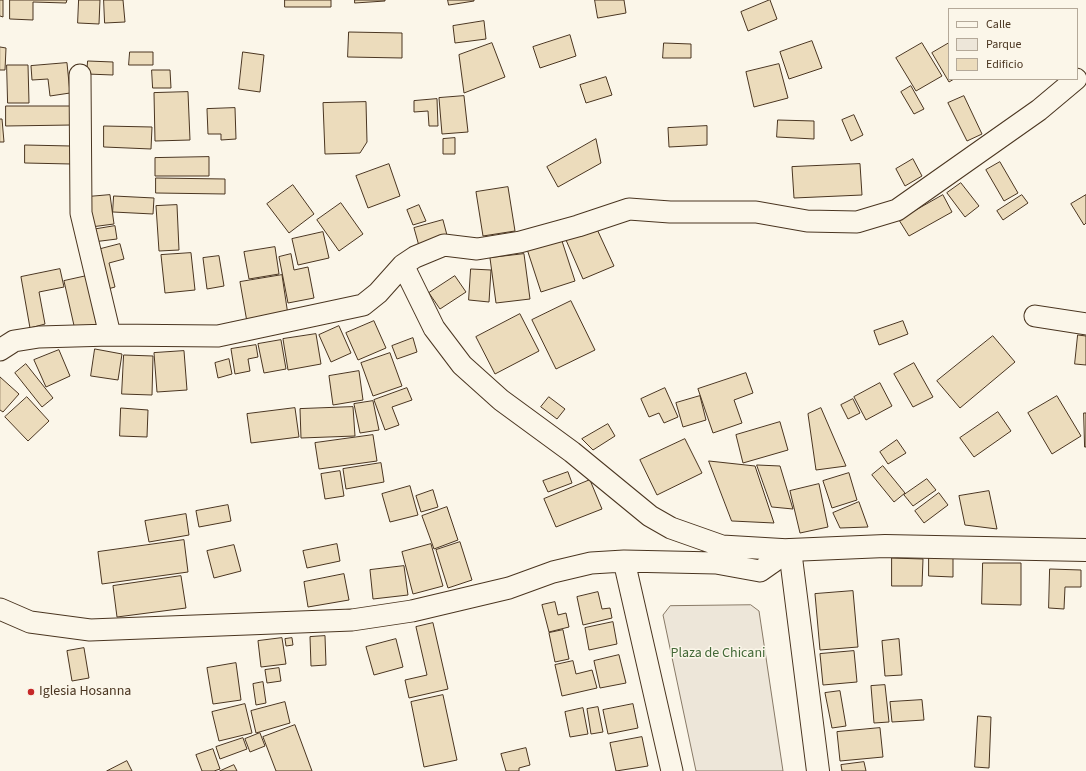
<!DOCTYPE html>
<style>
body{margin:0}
#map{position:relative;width:1086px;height:771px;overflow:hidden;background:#fbf6e9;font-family:"Source Sans 3",sans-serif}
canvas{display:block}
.legend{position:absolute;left:948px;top:8px;width:130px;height:72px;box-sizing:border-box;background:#fbf6e9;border:1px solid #b4a999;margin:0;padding:5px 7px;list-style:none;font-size:12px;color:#4a3520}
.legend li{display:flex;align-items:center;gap:8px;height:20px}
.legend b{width:20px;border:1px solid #b4a999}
</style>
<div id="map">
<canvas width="1086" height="771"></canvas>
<ul class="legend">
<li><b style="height:5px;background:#fbf6e9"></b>Calle</li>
<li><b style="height:11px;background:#ede6d9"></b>Parque</li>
<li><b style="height:11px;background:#ecdcbc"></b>Edificio</li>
</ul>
</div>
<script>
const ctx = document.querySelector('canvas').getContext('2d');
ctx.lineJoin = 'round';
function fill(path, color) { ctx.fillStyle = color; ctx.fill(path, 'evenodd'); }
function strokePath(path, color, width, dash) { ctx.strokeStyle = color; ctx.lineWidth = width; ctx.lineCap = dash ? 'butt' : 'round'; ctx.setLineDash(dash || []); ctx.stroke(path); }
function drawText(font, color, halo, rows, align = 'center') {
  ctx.font = font + ' "Source Sans 3",sans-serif'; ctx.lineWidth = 3; ctx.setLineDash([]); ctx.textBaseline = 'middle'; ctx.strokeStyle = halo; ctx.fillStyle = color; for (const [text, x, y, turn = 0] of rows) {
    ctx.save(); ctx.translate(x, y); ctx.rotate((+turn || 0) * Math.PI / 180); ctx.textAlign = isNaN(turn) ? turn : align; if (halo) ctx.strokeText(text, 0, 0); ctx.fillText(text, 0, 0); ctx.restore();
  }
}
const green = new Path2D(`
 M751,605L759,611L783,771H696L663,615L670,606Z`);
fill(green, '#ede6d9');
strokePath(green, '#887966', 1);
const building = new Path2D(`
 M0,0H3V17L0,16Z
 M10,0H67L66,3L33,2V20L10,19Z
 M79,0H100L99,24L78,23Z
 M104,0H123L125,22L105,23Z
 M285,0H331V7H285Z
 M355,0H385V1L355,3Z
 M448,0H474V1L449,5Z
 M595,0H624L626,13L598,18Z
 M770,0L777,19L748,31L741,12Z
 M484,21L486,39L455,43L453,26Z
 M349,32L402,33V58L348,57Z
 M570,35L576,56L540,68L533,47Z
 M812,41L822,68L789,79L780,52Z
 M492,43L505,77L464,93L459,55Z
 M664,43L691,44V58H663Z
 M922,43L942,76L916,91L896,58Z
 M949,43V79H954L949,82L932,53Z
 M0,47L6,48L5,70H0Z
 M130,52H153V65H129Z
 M243,52L264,55L260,92L239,89Z
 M88,61L113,62V75L87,74Z
 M67,63L70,93L50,96L48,79L32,80L31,66Z
 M779,64L788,98L754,107L746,72Z
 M7,65H28L29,103H8Z
 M152,70H170L171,88H153Z
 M606,77L612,95L586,103L580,85Z
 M911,86L924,109L914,114L901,92Z
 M188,92L190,140L155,141L154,93Z
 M464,96L468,132L442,134L439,98Z
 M964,96L982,134L967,141L948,103Z
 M437,99L438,126H429L428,111L414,112V101Z
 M366,102L367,142L360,153L325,154L323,103Z
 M6,106H72V125L6,126Z
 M235,108L236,139L221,140V134H208L207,109Z
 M854,115L863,135L851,141L842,120Z
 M0,119H2L4,142H0Z
 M778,120L814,121V139L777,137Z
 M104,126L152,127L151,149L104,147Z
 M707,126V145L669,147L668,128Z
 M455,138V154H443V139Z
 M596,139L601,163L558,187L547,167Z
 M25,145L71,146V164L25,163Z
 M209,157V176H155V158Z
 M913,159L922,176L905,186L896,169Z
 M1000,162L1018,193L1004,201L986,170Z
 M389,164L400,196L368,208L356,176Z
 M860,164L862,195L794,198L792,167Z
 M156,178L225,179V194L156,193Z
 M961,183L979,206L965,217L947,193Z
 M293,185L314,214L289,233L267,204Z
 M508,187L515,231L483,236L476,192Z
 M110,195L114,224L91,227L87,197Z
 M943,195L952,212L909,236L899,220Z
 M1022,195L1028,203L1003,220L997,211Z
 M1086,195V223L1084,225L1071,204Z
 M114,196L154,198L153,214L113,212Z
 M341,203L363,234L339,251L317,220Z
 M177,205L179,250L159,251L156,206Z
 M419,205L426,221L413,225L407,210Z
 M443,220L448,239L419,246L414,228Z
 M115,226L117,239L93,242L91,230Z
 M596,227L614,266L583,279L566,240Z
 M323,232L329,258L298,265L292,239Z
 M561,238L575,281L541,292L527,249Z
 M120,244L124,259L109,263L115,287L104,290L93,251Z
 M275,247L279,274L249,279L244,252Z
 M191,253L195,290L165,293L161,255Z
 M291,254L294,270L308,267L314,298L288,303L279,257Z
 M524,254L530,299L496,303L490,258Z
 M219,256L224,286L207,289L203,258Z
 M60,269L64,287L39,292L45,324L30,328L21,277Z
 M471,269L491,270L489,302L469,300Z
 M91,275L104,332L75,330L64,281Z
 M282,275L288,315L247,322L240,282Z
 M455,276L466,292L440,309L429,293Z
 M571,301L595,350L556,369L532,320Z
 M520,314L539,351L495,374L476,337Z
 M374,321L386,348L358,360L346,333Z
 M903,321L908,334L879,345L874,331Z
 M339,326L351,353L331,362L319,335Z
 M316,334L321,364L288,370L283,339Z
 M1078,335L1086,336V365L1075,364Z
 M993,336L1015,362L960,408L937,381Z
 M413,338L417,352L397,359L392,346Z
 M281,340L286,369L264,373L258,344Z
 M256,345L258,357L248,359L250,371L235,374L231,349Z
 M95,349L122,354L118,380L91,376Z
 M59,350L70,376L46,387L34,360Z
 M184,351L187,390L157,392L154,353Z
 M390,353L402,386L373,396L361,363Z
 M124,355L153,356L152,395L122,394Z
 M229,359L232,374L218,378L215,363Z
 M914,363L933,397L913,407L894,374Z
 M26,364L53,398L42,407L15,373Z
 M359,371L363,400L333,405L329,376Z
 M746,373L753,393L734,400L742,423L713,433L698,389Z
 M0,377L19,394L3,412L0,410Z
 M880,383L892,406L866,420L854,397Z
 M407,388L412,400L392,407L399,425L385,430L374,400Z
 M665,388L678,417L664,423L659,413L649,417L641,399Z
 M700,396L706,420L683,427L676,403Z
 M1057,396L1081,436L1052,454L1028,413Z
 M27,397L49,421L28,441L5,417Z
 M549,397L565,409L557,419L541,407Z
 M853,399L860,413L848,419L841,405Z
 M373,401L379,430L360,433L354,404Z
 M353,407L355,436L301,438L300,409Z
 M121,408L148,410L147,437L120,436Z
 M295,408L299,437L251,443L247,414Z
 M821,408L846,466L816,470L808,414Z
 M998,412L1011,431L974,457L960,438Z
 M1084,413H1086V447H1085Z
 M780,422L788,450L743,463L736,435Z
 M608,424L615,436L593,450L582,439Z
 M373,435L377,461L319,469L315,443Z
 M685,439L702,473L657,495L640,460Z
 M897,440L906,453L888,464L880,452Z
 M709,461L755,466L774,523L732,521Z
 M381,463L384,482L346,489L343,469Z
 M757,465L780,466L793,509L772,507Z
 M883,466L905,493L894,502L872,475Z
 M340,471L344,496L325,499L321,474Z
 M568,472L572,483L548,492L543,481Z
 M849,473L857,500L832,508L823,481Z
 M927,479L936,490L913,506L904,495Z
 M590,480L602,509L556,527L544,499Z
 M819,484L828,527L800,533L790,491Z
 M410,486L418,515L390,522L382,494Z
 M433,490L438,507L421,512L416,496Z
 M989,491L997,529L965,525L959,496Z
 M939,493L948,505L924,523L915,511Z
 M859,502L868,527L840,528L833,513Z
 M228,505L231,521L199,527L196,511Z
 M447,507L458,540L434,549L422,516Z
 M186,514L189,535L149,542L145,521Z
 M184,540L188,572L102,584L98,552Z
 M460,542L472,580L448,588L436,550Z
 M337,544L340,561L307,568L303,551Z
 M431,544L443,586L413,594L402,552Z
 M234,545L241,571L214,578L207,551Z
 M929,557L953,558V577L929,576Z
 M892,558L923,559L922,586H892Z
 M983,563H1021V605L982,604Z
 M404,566L408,595L373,599L370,570Z
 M1050,569L1081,570V587H1065L1064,609L1049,608Z
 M344,574L349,600L308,607L304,582Z
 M181,576L186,608L117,617L113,586Z
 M853,591L858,647L820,650L815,594Z
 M598,592L602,609L610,608L612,618L583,625L577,597Z
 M555,602L558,615L566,613L569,627L549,632L542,605Z
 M613,622L617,644L589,650L585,628Z
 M433,623L448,689L409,698L405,680L427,675L416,627Z
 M563,630L569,659L555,662L549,633Z
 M325,636L326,665L311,666L310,637Z
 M282,638L286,664L261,667L258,641Z
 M292,638L293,645L286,646L285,639Z
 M396,639L403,667L374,675L366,647Z
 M899,639L902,675L885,676L882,641Z
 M84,648L89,678L72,681L67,651Z
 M854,651L857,682L823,685L820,654Z
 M619,655L626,683L600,688L594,661Z
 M573,661L576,674L592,670L597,688L562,696L555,665Z
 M236,663L241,700L213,704L207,668Z
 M279,668L281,681L267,683L265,670Z
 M263,682L266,703L256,705L253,684Z
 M885,685L889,722L874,723L871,686Z
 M840,691L846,726L832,728L825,693Z
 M443,695L457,760L424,767L411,702Z
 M922,700L924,720L892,722L890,702Z
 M285,702L290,723L256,733L251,711Z
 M245,704L252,733L219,741L212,712Z
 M633,704L638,728L608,734L603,710Z
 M598,707L603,732L591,734L587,709Z
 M583,708L588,734L570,737L565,712Z
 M978,716L991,717L989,768L975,767Z
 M295,725L312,771H276L263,737Z
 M880,728L883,757L840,761L837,732Z
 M260,733L265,746L250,752L245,739Z
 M642,737L648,766L616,771L610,743Z
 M243,738L247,749L220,759L216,747Z
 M526,748L530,765L519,768V771H506L501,754Z
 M213,749L220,769L214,771H202L196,755Z
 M127,761L132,771H107Z
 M864,762L866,771H842L841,765Z
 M234,765L237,771H220Z`);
fill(building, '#ecdcbc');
strokePath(building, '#4a3520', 1);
const street = new Path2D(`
 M80,75L81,213L110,335
 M403,265L434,328L462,365L501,400L572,452L650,516L671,528L722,546L790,550
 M1035,316L1086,324
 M0,350L14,341L39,337L110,335L218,336L363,305L378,293L403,265L415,257L444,245L477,249L520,242L578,226L629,209L670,212H756L807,221L857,222L897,210L1039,110L1076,79
 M624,561L672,771
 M0,609L30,622L90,630L352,620L412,611L509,588L553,572L591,563L624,561L716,563L760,571L790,550`);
const secondary = new Path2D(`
 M818,771L790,550L885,546L1086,550`);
strokePath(street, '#4a3520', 23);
strokePath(secondary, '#4a3520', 24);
strokePath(street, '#fbf6e9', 21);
strokePath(secondary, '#fbf6e9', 22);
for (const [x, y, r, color] of [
 [31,692,4,"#c62828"]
]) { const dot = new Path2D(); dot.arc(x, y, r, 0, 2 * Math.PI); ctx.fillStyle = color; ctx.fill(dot); strokePath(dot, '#fbf6e9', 1.5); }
drawText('14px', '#436837', '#fbf6e9', [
 ["Plaza de Chicani",718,654]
]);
drawText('14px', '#4a3520', '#fbf6e9', [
 ["Iglesia Hosanna",39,692]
], 'left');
</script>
